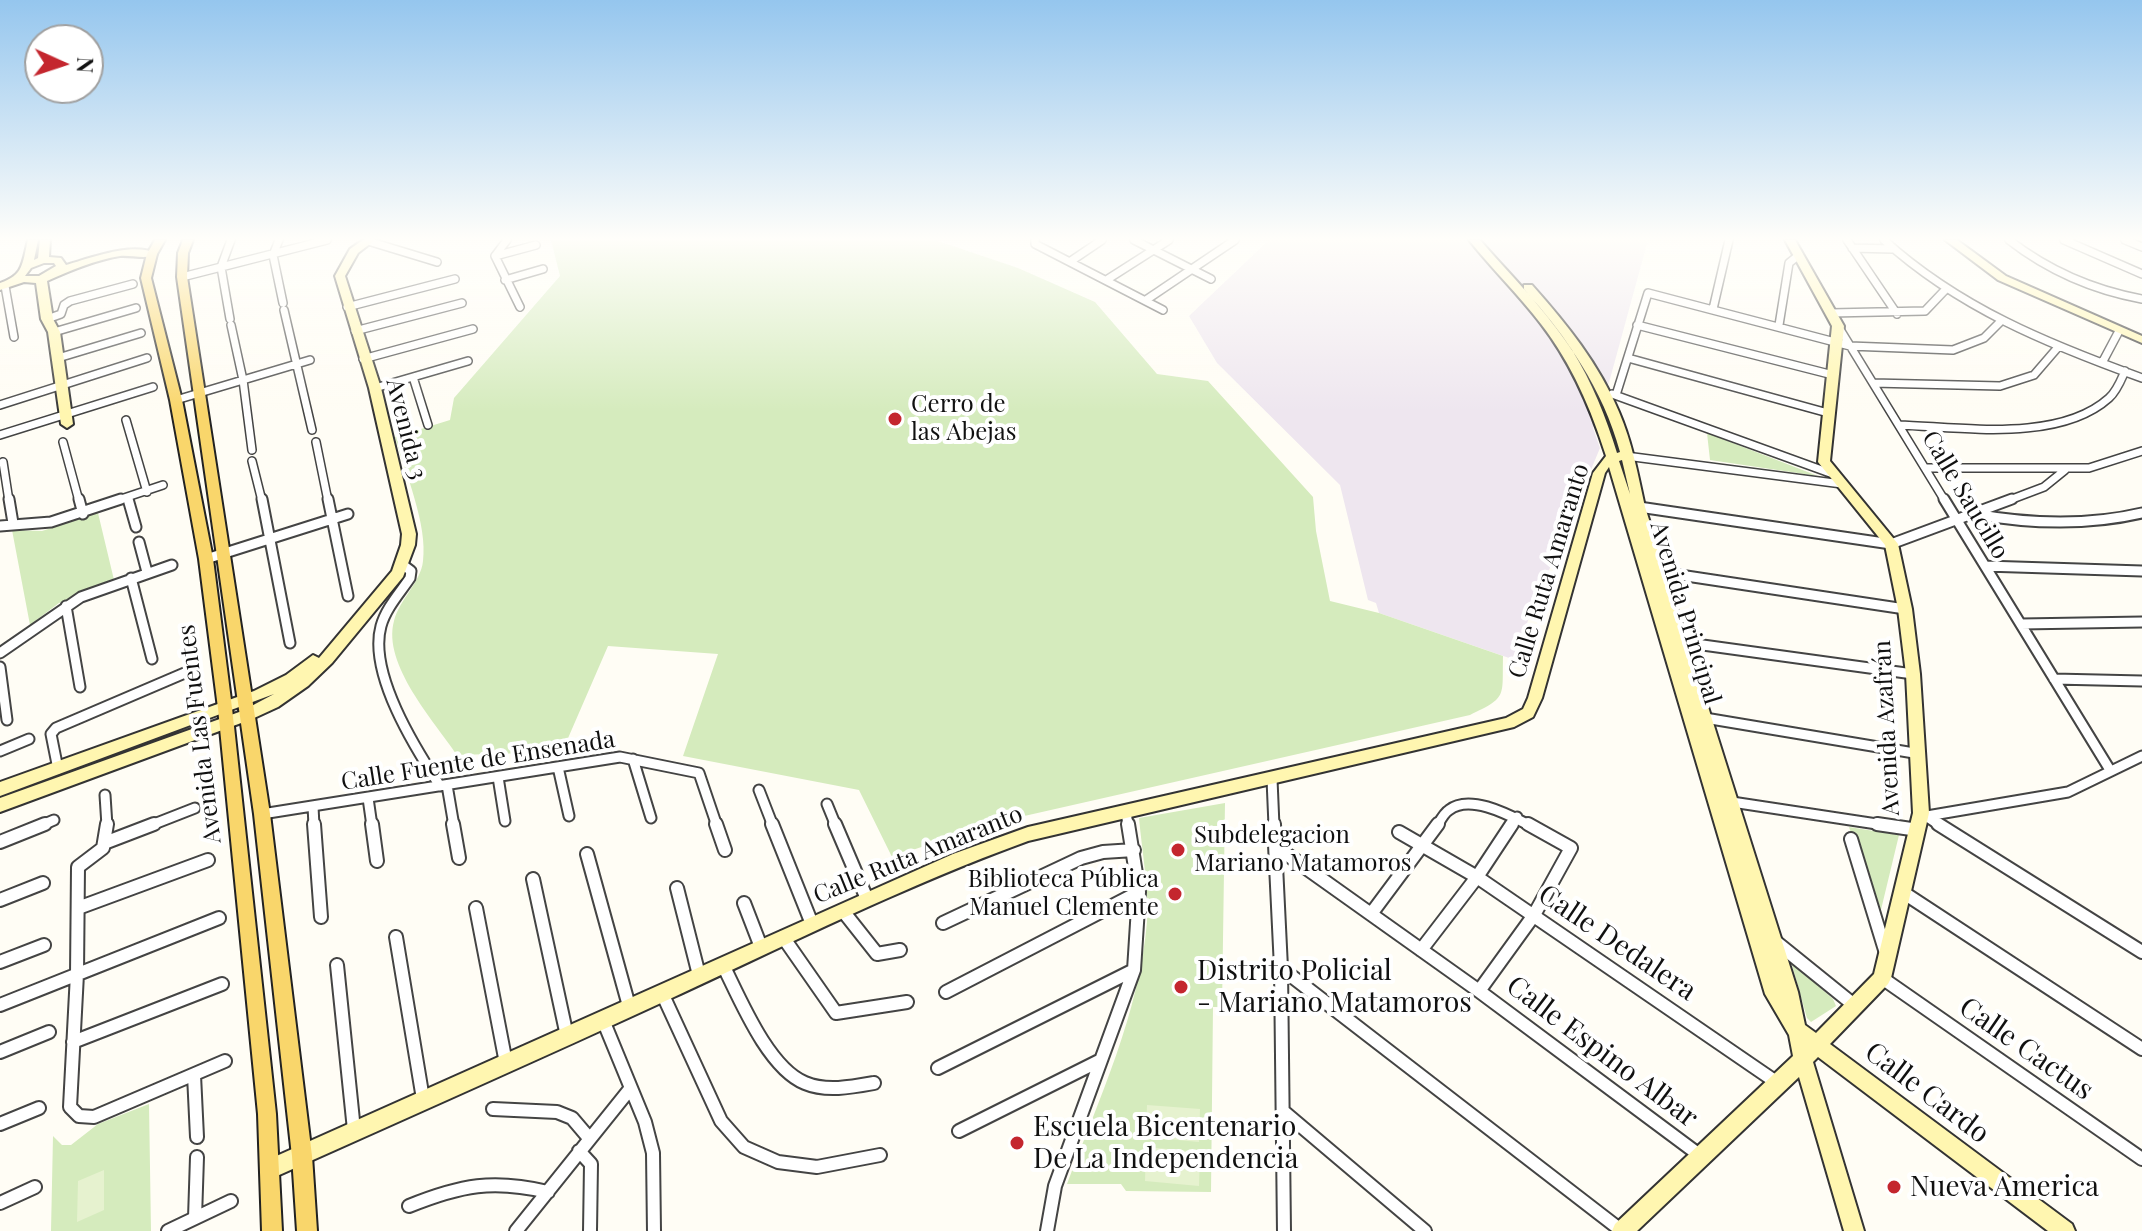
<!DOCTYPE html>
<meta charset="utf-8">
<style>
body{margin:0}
#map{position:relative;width:2142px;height:1231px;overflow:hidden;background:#fffdf5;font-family:"Playfair Display",serif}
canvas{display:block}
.north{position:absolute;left:24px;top:24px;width:80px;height:80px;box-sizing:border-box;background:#fff;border:2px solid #a0a0a0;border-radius:50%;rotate:93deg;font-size:22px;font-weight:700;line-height:32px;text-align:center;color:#111}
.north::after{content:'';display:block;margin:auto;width:28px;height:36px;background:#c4262e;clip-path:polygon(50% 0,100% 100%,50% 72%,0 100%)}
</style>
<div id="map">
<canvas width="2142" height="1231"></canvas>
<div class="north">N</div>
</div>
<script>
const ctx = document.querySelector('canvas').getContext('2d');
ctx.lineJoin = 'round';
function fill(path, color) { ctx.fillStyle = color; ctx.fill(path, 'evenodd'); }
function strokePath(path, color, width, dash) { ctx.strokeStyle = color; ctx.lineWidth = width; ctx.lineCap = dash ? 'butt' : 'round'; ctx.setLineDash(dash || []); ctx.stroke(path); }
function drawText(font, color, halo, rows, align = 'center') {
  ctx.font = font + ' "Playfair Display",serif'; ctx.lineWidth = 8; ctx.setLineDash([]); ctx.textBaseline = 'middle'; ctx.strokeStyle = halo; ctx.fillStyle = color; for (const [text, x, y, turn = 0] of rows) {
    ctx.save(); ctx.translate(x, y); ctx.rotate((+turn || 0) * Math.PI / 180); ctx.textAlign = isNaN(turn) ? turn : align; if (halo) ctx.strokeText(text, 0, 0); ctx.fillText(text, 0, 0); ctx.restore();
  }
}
fill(new Path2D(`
 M1269,240H1648L1610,379L1593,428L1600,448L1512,659L1379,613L1376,603L1368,600L1340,485L1217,363L1189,316Z`), '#eee6ef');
fill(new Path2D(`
 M551,240H935L1018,268L1095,302L1157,374L1208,381L1313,497L1316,531L1330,601L1379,613L1503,656C1502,697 1508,697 1470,715L989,824L892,857L859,790L683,756L718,654L608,646L562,752L457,755C434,721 382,664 394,621C399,600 421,582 423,561C428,525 405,472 395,437L450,420L454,398L560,276Z
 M1707,433L1818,476L1710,460Z
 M98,513L114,580L59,603L30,625L12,530L42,531Z
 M1225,803L1222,1007H1213L1211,1192L1126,1191L1121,1184H1067C1099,1099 1139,1014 1147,922C1149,888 1142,852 1139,818Z
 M1849,827L1899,835L1879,918Z
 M1791,962L1833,999L1836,1006L1811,1022L1807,1018Z
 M149,1104L151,1231H51L53,1136L62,1145H71L98,1124Z`), '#d5ebbd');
fill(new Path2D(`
 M1147,1105L1200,1109L1199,1142L1146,1137Z
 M1146,1147L1200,1152L1199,1186L1145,1181Z
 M104,1170V1210L77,1222L78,1181Z`), '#e6f2cf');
const streetFar2 = new Path2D(`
 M279,240L273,255L283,303
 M507,240L495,256L520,307
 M1035,240V244L1163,310
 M1134,240L1211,279
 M1847,240L1897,314
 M1884,240C1959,308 2048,344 2142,378
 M2009,240C2049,271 2093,290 2142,299
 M2064,240L2142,274
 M2125,240L2142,247
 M368,241L437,262
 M1852,248L1893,249
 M495,256L536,245
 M1071,261L1102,240
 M182,277L327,240
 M1108,279L1169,240
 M505,280L543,269
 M5,286L14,337
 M1146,300L1235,240
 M347,307L455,279
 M1713,309L1729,240
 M284,310L312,430
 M1831,313L1925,311L1945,290
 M47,319L61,314L64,305L70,301L133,284
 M230,319L221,267L231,240
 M231,325L243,380L252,450
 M1637,325L1833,375
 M1779,325L1789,263L1799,255
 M1838,326L1945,501
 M355,331L462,303
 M54,332L136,308
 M58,358L141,333
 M1628,358L1828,413
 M363,359L473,329
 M2102,363L2119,331
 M413,377L428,425
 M1873,383L2000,386L2034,375L2059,346
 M375,388L468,361
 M1612,394L1830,473
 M1616,395L1648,293L1850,346L1953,350L1984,338L2001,321
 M176,400L310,360
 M0,405L147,358
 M126,420L147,492
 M1899,425C1961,427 2059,443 2109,398C2117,391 2121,380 2125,371
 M0,435L153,387
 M63,442L79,501
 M316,442L328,501
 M1626,456L1842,484
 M252,461L262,501
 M3,462L9,501
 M1925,468H2089L2142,451
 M115,501L163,485
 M2007,501L2044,487L2065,470`);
const streetFar1 = new Path2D(`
 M9,499L13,523
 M79,499L83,514
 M128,499L136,527
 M262,499L290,643
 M328,499L348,596
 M1944,499L2110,770
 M1639,507L1891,544L2012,499
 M1974,514C2030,524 2087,526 2142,513
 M0,526L51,522L121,499
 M139,542L147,572
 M206,559L348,514
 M403,565L411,571L410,578C400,593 386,608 381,626C368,673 415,748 440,786
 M1985,566L2142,571
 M1660,572L1905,609
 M131,578L152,659
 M66,606L80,687
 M2021,624L2142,622
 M1681,642L1913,674
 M0,653L81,597L172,565
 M0,667L7,720
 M2054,679L2142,681
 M1705,718L1920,754
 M0,751L29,739
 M633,759L651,818
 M558,767L569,816
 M58,769L51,734L56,728L187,672
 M498,777L505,821
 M1272,779L1274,826
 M447,785L454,826
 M759,790L773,826
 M105,795L107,826
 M368,798L372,826
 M1732,802L1890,826
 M827,804L836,826
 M313,806L314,826
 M1126,811L1128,826
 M1921,813L1941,826
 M262,814L620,757L699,773L717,826
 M1927,816L2068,792L2142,756
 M40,826L54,820
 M149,826L195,808
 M1437,826C1440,821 1444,813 1449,810C1470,793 1511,816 1531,826
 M1511,826L1517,817`);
const street = new Path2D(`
 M107,824L103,848L78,867L77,974L70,1107L79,1116L94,1117L225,1061
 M314,824L321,917
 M372,824L377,861
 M453,824L459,858
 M716,824L725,850
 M772,824L812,924
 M835,824L867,899
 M1274,824L1281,968L1284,1231
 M1877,824L1918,830
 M1938,824L2142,952
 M1399,832L1477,877L1779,1084
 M1851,839L1885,950
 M0,842L45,824
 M107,842L154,824
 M1278,848L1479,991L1702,1157
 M587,854L629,1006
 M533,879L567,1036
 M677,888L699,975
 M1904,893L2142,1049
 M0,900L43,883
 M744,903L761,947
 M78,908L208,860
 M476,908L506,1063
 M843,911L877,954L900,950
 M1371,914L1438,824
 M943,923L1081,858L1103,852L1134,850
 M396,937L423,1099
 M783,937L836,1013L907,1002
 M1776,942L1854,1005
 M1421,950L1477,877L1512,824
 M0,962L44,945
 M337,965L354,1130
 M723,965C740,999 768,1068 805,1083C826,1092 852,1087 874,1083
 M1281,968L1622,1231
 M1882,978L2142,1159
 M1479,991L1534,915L1571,848L1528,824
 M946,992L1139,892
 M662,993L721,1121L744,1147L778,1162L817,1167L880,1155
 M0,1005L219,918
 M603,1020L645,1122L653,1153L654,1231
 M73,1042L222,984
 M0,1052L49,1032
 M938,1068L1134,970
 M194,1075L197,1137
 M493,1109L557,1112L572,1118L589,1138
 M1283,1111L1425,1231
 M0,1124L39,1108
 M959,1131L1101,1060
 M579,1151L591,1164L590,1231
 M0,1203L35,1187
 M409,1206C461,1185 493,1179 548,1192
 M195,1218L197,1157
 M168,1231L231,1201
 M516,1231L630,1089
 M1047,1231L1055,1186L1134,970L1139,892L1128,824`);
const secondary = new Path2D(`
 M28,240H38L34,260L38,258L40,240H50L49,257L61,258L66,265C91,258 134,241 157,254C147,260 132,255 120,256C95,260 69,271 47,281L53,319L60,332L73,424L67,428L61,424L48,332L41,319L36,283L24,282L0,290V283C24,275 22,264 28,240ZM44,263H54L56,266L39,276H25L31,268Z
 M363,240H375L358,253L345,276L381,388L416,534L415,545L403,577L332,663L308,686L278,707L252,719L0,812V798L242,711L274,694L0,796V782L254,691L286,675L313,655L319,658L392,571L401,545L402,534L369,388L335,276L350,249Z
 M1469,240H1480C1511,276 1546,310 1572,350C1592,382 1606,417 1617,453L1620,452C1603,389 1567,338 1524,289V285H1532C1566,323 1599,364 1619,412C1632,442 1638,475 1645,507L1798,992L1805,1025L1816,1033L1874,974L1913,813L1906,674L1898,609L1885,545L1818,462L1832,326L1785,240H1795L1844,326L1830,461L1898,544L1912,609L1920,674L1929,813L1891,978L1888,984L1830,1044L2072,1224L2075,1231H2048L1818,1057L1813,1062L1864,1231H1844L1799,1077L1637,1231H1612L1615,1224L1793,1056L1789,1035L1765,994L1609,467L1605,473L1542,698L1533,717L1514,727L1028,841C907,885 791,943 674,997C542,1058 409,1117 277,1176L270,1179L263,1176L260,1169L263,1162L953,854L1028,827L1506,718L1523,709L1528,698L1593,473L1606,456C1591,409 1572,364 1541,324C1519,295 1492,269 1469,240ZM1622,460L1630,494L1619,461Z
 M1945,240H1957L2006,276L2142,336V343L1998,280Z`);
const primary = new Path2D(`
 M155,240H165L157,254L151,278L182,400L213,559L232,708L276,1114L282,1231H262L258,1114L218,708L199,559L170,400L141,278L147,254Z
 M183,240H193L188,253L187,277L270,814L312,1156L317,1231H297L292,1156L254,814L177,277L178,253Z`);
strokePath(streetFar2, '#444', 10);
strokePath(streetFar1, '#444', 13);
strokePath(street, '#444', 16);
strokePath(secondary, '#333', 4);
strokePath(primary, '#222', 4);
strokePath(streetFar2, '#fff', 7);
strokePath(streetFar1, '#fff', 9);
strokePath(street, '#fff', 12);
fill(secondary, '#fff6b0');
fill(primary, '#f9d66b');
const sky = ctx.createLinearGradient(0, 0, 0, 412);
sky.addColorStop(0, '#95c6ee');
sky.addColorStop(0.58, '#fffefa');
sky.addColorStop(1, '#fffefa00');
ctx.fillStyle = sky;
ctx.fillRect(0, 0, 2142, 412);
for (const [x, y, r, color] of [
 [895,419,8,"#c4262e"],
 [1178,850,8,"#c4262e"],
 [1175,894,8,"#c4262e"],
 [1181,987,8,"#c4262e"],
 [1017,1143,8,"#c4262e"],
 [1894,1187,8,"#c4262e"]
]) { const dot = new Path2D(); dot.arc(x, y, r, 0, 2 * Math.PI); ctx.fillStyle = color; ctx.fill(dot); strokePath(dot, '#fff', 3); }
drawText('24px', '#111', '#fff', [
 ["Cerro de",911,405],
 ["las Abejas",911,433],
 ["Subdelegacion",1194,836],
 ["Mariano Matamoros",1194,864],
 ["Biblioteca Pública",1159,880,"right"],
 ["Manuel Clemente",1159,908,"right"]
], 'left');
drawText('24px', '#111', '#fff', [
 ["Avenida 3",406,429,76],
 ["Calle Saucillo",1965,495,59],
 ["Calle Ruta Amaranto",1549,571,-73],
 ["Avenida Principal",1685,613,73],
 ["Avenida Azafrán",1887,728,-93],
 ["Avenida Las Fuentes",200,734,-97],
 ["Calle Fuente de Ensenada",478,761,-9],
 ["Calle Ruta Amaranto",918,855,-22]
]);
drawText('28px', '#111', '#fff', [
 ["Calle Dedalera",1617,943,34],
 ["Calle Cactus",2026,1049,35],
 ["Calle Espino Albar",1602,1052,37],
 ["Calle Cardo",1927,1093,37]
]);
drawText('28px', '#111', '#fff', [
 ["Distrito Policial",1197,971],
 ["- Mariano Matamoros",1197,1003],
 ["Escuela Bicentenario",1033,1127],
 ["De La Independencia",1033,1159],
 ["Nueva America",1910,1187]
], 'left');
</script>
